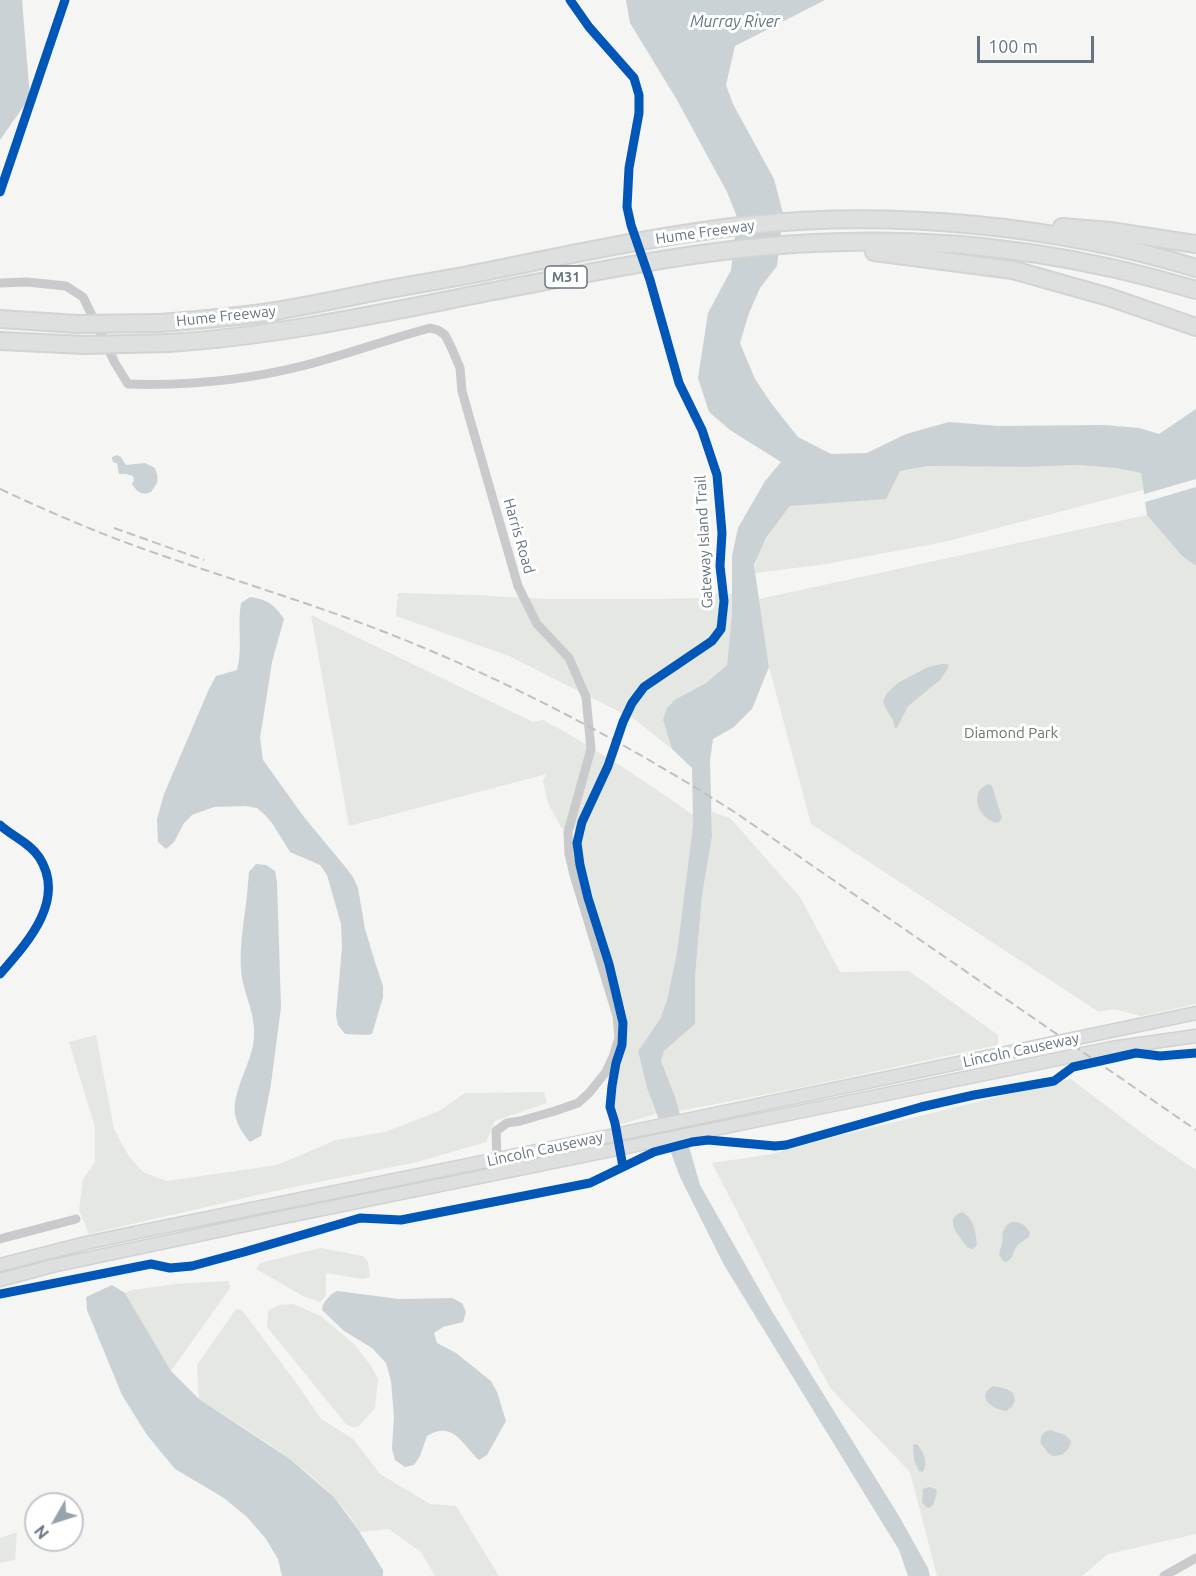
<!DOCTYPE html>
<style>
body{margin:0}
#map{position:relative;width:1196px;height:1576px;overflow:hidden;background:#f5f5f3;font-family:Ubuntu,sans-serif}
canvas{display:block}
.north{position:absolute;left:24px;top:1492px;width:60px;height:60px;box-sizing:border-box;background:#fff;border:2px solid #c2c8cd;border-radius:50%;rotate:231deg;font-size:16px;font-weight:700;line-height:24px;text-align:center;color:#667582}
.north::after{content:'';display:block;margin:auto;width:21px;height:27px;background:#98a2aa;clip-path:polygon(50% 0,100% 100%,50% 72%,0 100%)}
.scale{position:absolute;left:977px;top:36px;width:117px;height:27px;box-sizing:border-box;border:3px solid #667582;border-top:0;padding-left:8px;font-size:18px;line-height:21px;white-space:nowrap;color:#667582;-webkit-text-stroke:4px #fff;paint-order:stroke}
</style>
<div id="map">
<canvas width="1196" height="1576"></canvas>
<div class="north">N</div>
<div class="scale">100 m</div>
</div>
<script>
const ctx = document.querySelector('canvas').getContext('2d');
ctx.lineJoin = 'round';
function fill(path, color) { ctx.fillStyle = color; ctx.fill(path, 'evenodd'); }
function strokePath(path, color, width, dash) { ctx.strokeStyle = color; ctx.lineWidth = width; ctx.lineCap = dash ? 'butt' : 'round'; ctx.setLineDash(dash || []); ctx.stroke(path); }
function drawText(font, color, halo, rows, align = 'center') {
  ctx.font = font + ' Ubuntu,sans-serif'; ctx.lineWidth = 6; ctx.setLineDash([]); ctx.textBaseline = 'middle'; ctx.strokeStyle = halo; ctx.fillStyle = color; for (const [text, x, y, turn = 0] of rows) {
    ctx.save(); ctx.translate(x, y); ctx.rotate((+turn || 0) * Math.PI / 180); ctx.textAlign = isNaN(turn) ? turn : align; if (halo) ctx.strokeText(text, 0, 0); ctx.fillText(text, 0, 0); ctx.restore();
  }
}
fill(new Path2D(`
 M1078,465L1115,468L1141,473L1143,490L944,542L826,564L755,573C755,547 776,526 790,506L822,503L900,471L928,466L1028,467Z
 M1147,515L1182,556L1196,566V1004L1141,1016L1114,1009L1099,1012L811,824L769,667L759,599Z
 M398,593L474,595L546,599H657L702,598L714,594H732V613L727,665L706,683L676,699L663,721L672,749L634,719L509,656L396,616Z
 M311,615L533,722L543,720C596,748 645,781 693,815V825L677,952L667,1000L660,1019L638,1051L647,1088L656,1114L621,1124L612,1107L615,1082L623,1054L616,1000L575,857L576,830L562,829L548,803L543,781L547,774L349,826Z
 M712,812L730,818L800,897L840,972L909,971L998,1035V1045L794,1089L679,1111L661,1061L664,1051L695,1024V978L702,896L712,836Z
 M96,1035L114,1129L128,1155L143,1172L167,1181L277,1165L336,1140L385,1132L439,1111L465,1093L544,1092L547,1103L495,1121L486,1142L417,1162L275,1191L89,1234L79,1210L83,1179L95,1162V1127L69,1042Z
 M1071,1079L1150,1139L1196,1170V1534L1108,1554L1082,1576H937L910,1472L831,1389L791,1316L712,1163L772,1154L834,1137Z
 M320,1248L363,1256L368,1262L370,1277L363,1279L326,1273V1296L320,1302L303,1296L256,1269L260,1263Z
 M228,1281L230,1288L171,1371L125,1293L132,1290L176,1284Z
 M293,1304L321,1316L354,1344L371,1366L378,1379L375,1408L358,1427H351L346,1424L267,1327L268,1311L279,1305Z
 M236,1309L242,1310L297,1384L321,1419L353,1439L380,1474L430,1504L456,1506L499,1576H435L421,1552L389,1529L360,1532C328,1475 253,1434 199,1399L197,1365Z
 M17,1532L15,1560L0,1563V1538Z`), '#e4e7e2');
fill(new Path2D(`
 M0,0H22L30,97L0,140Z
 M626,0H825L735,46L726,85L733,104L774,179L783,213L777,266L760,288L749,313L740,343L755,379L771,403L798,437L831,454L867,453L906,434L949,422L998,426L1104,425L1139,428L1159,434L1196,409V566L1182,556L1147,515L1141,473L1115,468L1078,465L1028,467L928,466L900,471L886,499L790,506L766,538L754,565L769,667L752,709L734,727L713,739L710,760L712,836L702,896L695,978V1024L664,1051L661,1061L675,1097L700,1185L770,1308L899,1516L928,1568L930,1576H908L899,1550L724,1265L680,1177L647,1088L638,1051L660,1019L667,1000L677,952L693,825L692,768L672,749L663,720L667,708L676,699L706,683L727,665L732,613V556L738,528L765,481L781,462L730,430L709,412L698,378L708,313L731,270L737,217L727,192L677,100L630,23Z
 M117,455L121,457L126,465L145,463L155,468C159,479 159,482 151,492C142,496 137,492 132,484L134,480L133,476L126,474H119L117,463H114L112,460V457Z
 M250,597C267,599 275,605 284,619L272,662L262,726L260,737L263,760L304,817L347,869L353,877L358,888L365,929L375,962L383,986V997L372,1034L366,1035L345,1034L338,1025L336,1015L342,947L341,924L327,875L320,865L290,852L272,823L265,815L257,808L245,806L214,807L192,815L184,823L174,842L166,849L158,842L157,819L164,794L209,689L216,676L237,670C243,648 237,626 241,603Z
 M942,664H948V668L940,680L908,706L897,728H895L893,720L886,709L883,702L887,693L898,683L928,667Z
 M989,784L992,786L1002,818L998,823C979,821 967,791 989,784Z
 M256,864L266,865L275,871L277,882L281,1007L271,1084L261,1136L250,1142C243,1134 237,1125 235,1114C232,1091 252,1063 254,1038C256,1012 243,994 241,970C239,942 246,912 248,883L249,872Z
 M962,1212C974,1218 976,1233 977,1245L973,1249L968,1248C962,1239 941,1219 962,1212Z
 M1011,1222C1021,1222 1025,1224 1030,1233L1029,1237C1025,1240 1020,1242 1017,1246C1012,1253 1014,1258 1006,1262L1002,1260L999,1254L1003,1240L1002,1234L1006,1226Z
 M112,1285L125,1293L171,1371L199,1399L290,1459L334,1497L357,1528L383,1570V1576H282L278,1559L266,1539L247,1517L224,1498L175,1469L147,1435L122,1395L87,1310L86,1297Z
 M337,1291L399,1299L452,1298L462,1303L466,1312L463,1322L443,1327L434,1333L437,1343L456,1353L491,1381L497,1392L506,1421L487,1455L479,1460C462,1445 454,1420 427,1436L420,1456L414,1465L405,1467L395,1460L392,1449L394,1416L391,1381L386,1363L372,1348L344,1331L322,1310C322,1302 331,1294 337,1291Z
 M993,1386L1007,1389L1013,1393L1015,1401L1012,1407L1006,1411C992,1409 975,1397 993,1386Z
 M1050,1430L1065,1435L1071,1441C1070,1451 1058,1461 1048,1453C1046,1450 1044,1447 1041,1444C1040,1436 1042,1432 1050,1430Z
 M917,1444C924,1452 928,1463 923,1472L919,1471L914,1460L913,1445Z
 M929,1487L936,1489L937,1493L933,1505L929,1508L926,1507L922,1502L923,1489Z`), '#cbd2d5');
fill(new Path2D(`
 M1196,479V487L1142,503L1141,495Z`), '#f5f5f3');
const secondary = new Path2D(`
 M0,1265L86,1243L148,1230L605,1137L1196,1013
 M0,1280L52,1266L279,1218L1112,1048L1196,1036`);
const motorway = new Path2D(`
 M1062,227L1110,231L1196,244
 M874,252L1013,270L1109,297L1196,327
 M0,319L77,324
 M160,323C199,320 238,317 276,311C310,305 345,298 379,291C417,284 455,278 493,270C578,253 662,235 748,225C893,210 1056,225 1196,268
 M0,341L85,345
 M169,343C279,336 386,312 494,291C599,271 706,248 814,243C942,236 1073,253 1196,290`);
strokePath(secondary, '#d1d1d1', 15);
strokePath(motorway, '#d2d3d3', 20);
strokePath(new Path2D(`
 M0,283L27,282L66,286L83,297L115,363L128,384C188,386 248,380 306,365C348,354 389,339 430,328L438,330L445,335L452,349L460,368L462,391L469,416L518,586L537,624L569,658L586,697L591,749L568,832L569,854L574,875L617,1016L619,1038L613,1057L606,1072L589,1093L578,1103L555,1111L520,1121L507,1123L496,1131L497,1159
 M0,1239L76,1219
 M1164,1576L1196,1558`), '#c9cacb', 9);
strokePath(secondary, '#dedfdf', 12);
strokePath(motorway, '#dedfdf', 16);
strokePath(new Path2D(`
 M0,489C45,510 91,530 138,547C219,576 302,600 382,631C508,680 623,741 736,813L1196,1130
 M114,528L204,560`), '#bfc0c1', 2, [9, 4.5]);
const motorwayBridge = new Path2D(`
 M77,324L160,323
 M85,345L169,343`);
strokePath(motorwayBridge, '#d2d3d3', 20, []);
strokePath(motorwayBridge, '#dedfdf', 16);
strokePath(new Path2D(`
 M570,0L589,27L634,78L639,95V113L629,168L627,207L631,225L650,280L679,383L702,430L717,475L722,533L720,566L724,601L721,629L712,641L644,687L632,703L623,722L608,766L582,822L577,843L580,865L588,898L609,964L623,1023L622,1045L616,1063L612,1086L610,1107L615,1123L623,1167
 M0,192L65,0
 M0,825C12,836 30,843 39,857C67,900 27,943 0,974
 M0,1294L151,1264L170,1268L192,1266L244,1252L360,1218L401,1220L590,1183L654,1152L692,1142L708,1140L775,1146L786,1145L921,1107L974,1095L1054,1081L1073,1067L1136,1053L1160,1056L1196,1053`), '#0057b8', 9);
for (const [x, y, w] of [
 [566,277,42]
]) { const box = new Path2D(); box.roundRect(x - w / 2, y - 11, w, 22, 4.5); ctx.fillStyle = '#fff'; ctx.fill(box); strokePath(box, '#667582', 1.5); }
drawText('bold 14px', '#667582', null, [
 ["M31",566,277]
]);
drawText('15px', '#667582', '#fff', [
 ["Hume Freeway",705,232,-8],
 ["Hume Freeway",226,316,-6],
 ["Harris Road",519,536,74],
 ["Gateway Island Trail",704,542,-93],
 ["Lincoln Causeway",1021,1050,-12],
 ["Lincoln Causeway",545,1149,-12]
]);
drawText('15px', '#687965', '#fff', [
 ["Diamond Park",1011,733]
]);
drawText('italic 16px', '#62767f', '#fff', [
 ["Murray River",735,22]
]);
</script>
